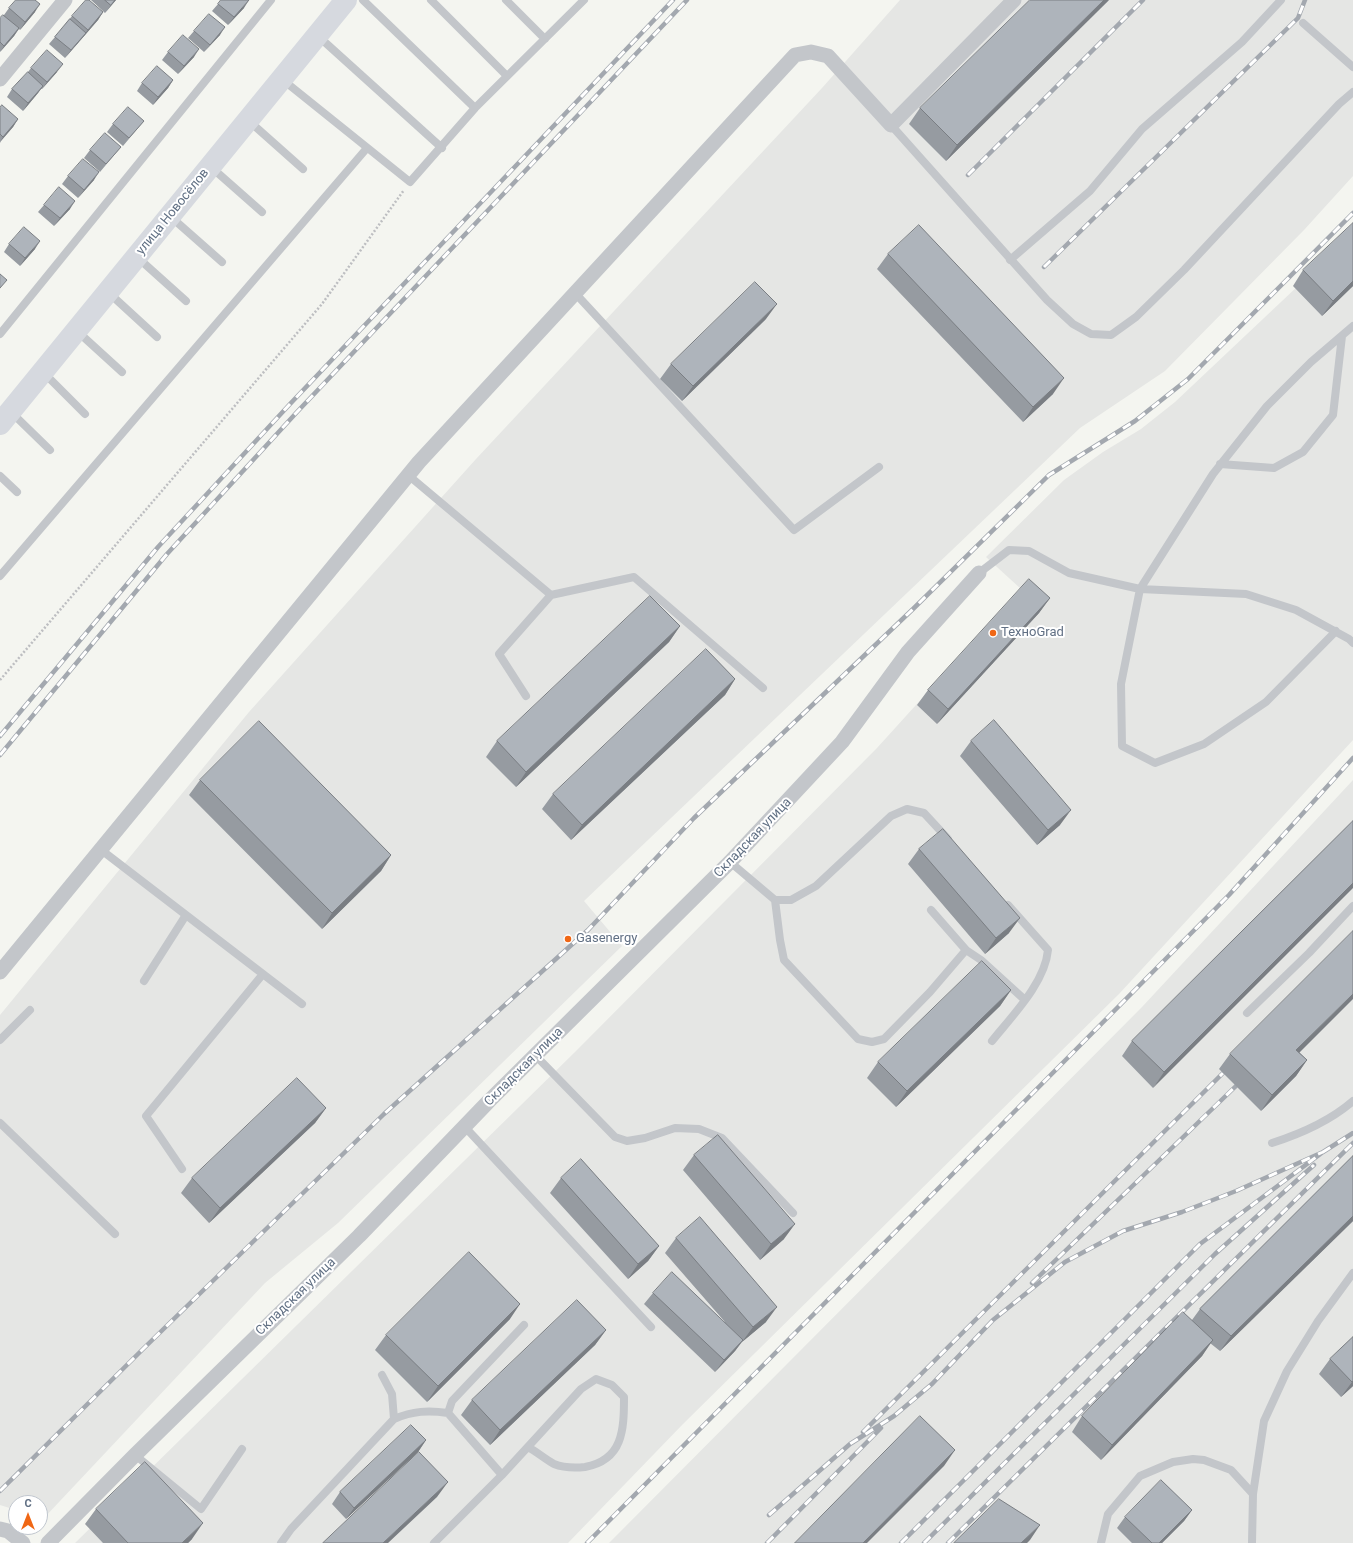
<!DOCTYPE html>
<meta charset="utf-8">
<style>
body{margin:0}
#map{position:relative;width:1353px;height:1543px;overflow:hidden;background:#f4f5f0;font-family:Roboto,sans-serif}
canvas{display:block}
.north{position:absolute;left:8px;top:1495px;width:40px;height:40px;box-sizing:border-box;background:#fff;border:1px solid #c0c6ce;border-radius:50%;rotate:0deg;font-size:11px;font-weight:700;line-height:16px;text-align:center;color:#617084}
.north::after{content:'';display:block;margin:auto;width:14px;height:18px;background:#f06715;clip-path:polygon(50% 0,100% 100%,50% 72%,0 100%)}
</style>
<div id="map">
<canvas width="1353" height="1543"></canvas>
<div class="north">С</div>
</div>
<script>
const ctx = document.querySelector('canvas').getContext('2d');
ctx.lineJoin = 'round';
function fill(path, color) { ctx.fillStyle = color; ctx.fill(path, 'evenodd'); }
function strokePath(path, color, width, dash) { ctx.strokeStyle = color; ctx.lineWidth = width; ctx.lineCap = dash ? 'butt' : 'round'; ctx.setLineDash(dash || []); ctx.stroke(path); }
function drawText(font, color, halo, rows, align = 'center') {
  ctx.font = font + ' Roboto,sans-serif'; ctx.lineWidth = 4; ctx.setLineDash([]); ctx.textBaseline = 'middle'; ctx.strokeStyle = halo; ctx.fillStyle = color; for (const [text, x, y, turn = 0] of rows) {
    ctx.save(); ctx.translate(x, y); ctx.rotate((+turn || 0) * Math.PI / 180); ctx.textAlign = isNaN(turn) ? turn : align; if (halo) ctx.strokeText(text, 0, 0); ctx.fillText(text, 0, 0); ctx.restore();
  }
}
fill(new Path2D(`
 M900,0H1353V176L1304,230L1165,371L1080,428L584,901L622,946L338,1223L265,1283L44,1518L40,1517V1503H16V1510L0,1505V1015L249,712L476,459L822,88Z
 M1353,234V740L1119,994L683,1424L568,1543H75L575,1052L877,748L1021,589L986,557L1064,480L1103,452L1141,429L1175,402Z
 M1353,780V1543H609L1142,1007Z`), '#e5e6e4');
strokePath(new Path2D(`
 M0,680L322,304L404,190`), '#bdbec1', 2.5, [2, 2]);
strokePath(new Path2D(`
 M363,0L475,108
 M431,0L507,76
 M506,0L545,39
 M1303,23L1353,67
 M318,36L442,148
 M283,80L410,182L475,108L584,0
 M249,121L303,169
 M891,125L1047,300L1073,324L1091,334L1111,335L1136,317L1184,270L1339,104L1353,92
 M211,167L262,212
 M171,217L222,262
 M137,257L186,301
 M1010,260L1090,191L1142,129L1242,42L1281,0
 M109,293L157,337
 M575,293L794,530L879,467
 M77,331L122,372
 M0,334L271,0
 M44,373L85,414
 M11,412L50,450
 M1220,464L1274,468L1303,452L1333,415L1342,336
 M408,475L551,595L499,654L526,696
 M0,476L17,492
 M979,573L1009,550L1029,551L1069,573L1140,589L1246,594L1296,610L1349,639L1353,643
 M0,576L367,148
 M551,595L634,577L763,688
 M1336,631L1266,702L1204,744L1155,763L1122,746L1121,684L1140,589L1213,474L1267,406L1311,362L1353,326
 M100,849L302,1004
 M730,862L775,900H791L816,886L891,816L907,809L924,813L948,839
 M775,900L780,940L784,960L858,1039L872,1042L884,1039L930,992L966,950L981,960L1025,1000
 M931,910L966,950
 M144,981L186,915
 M1247,1013L1309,953L1353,906
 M0,1040L30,1010
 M992,1041C1012,1016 1045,983 1048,950L1008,905
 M535,1055L615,1137L627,1141L645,1138L675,1128L699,1129L722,1138L793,1213
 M0,1123L115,1234
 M464,1126L651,1327
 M1272,1143C1300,1134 1330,1121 1353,1101
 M182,1169L146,1116L263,974
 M382,1375L392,1394L394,1419
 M135,1455L201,1509L242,1449
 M502,1475L581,1389L596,1379L612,1385L624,1397C624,1430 623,1460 585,1467C575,1468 564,1468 554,1464C545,1459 537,1452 528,1447
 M1253,1494L1264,1421L1287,1371L1318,1321L1353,1273
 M281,1543L291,1529L394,1419C413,1411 428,1410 448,1413
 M434,1543L502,1475L448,1413L452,1401L524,1325
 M1101,1543L1108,1514L1140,1476L1173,1462L1193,1459L1204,1460L1231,1470L1253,1494L1252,1543`), '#c3c6ca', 8);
strokePath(new Path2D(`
 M0,79L65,0
 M0,972L419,462L795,55L811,52L828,56L891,125L1014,0
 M0,1529L8,1531L23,1543
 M48,1543L135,1455L359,1236L489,1101L730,862L842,742L908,652L979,573`), '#c3c6ca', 15);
strokePath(new Path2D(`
 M0,424L346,0`), '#d6d9df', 22);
const rail = new Path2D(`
 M968,175L1143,0
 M1044,267L1298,18L1305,0
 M0,736L158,547L290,404L673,0
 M0,755L167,554L297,412L687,0
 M1032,1283L1236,1086
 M863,1432L1223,1073
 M0,1491L142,1350L384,1114L588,930L694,818L913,609L1049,475L1135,421L1188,379L1353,213
 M769,1515L850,1444L894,1416L932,1384L993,1320L1065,1262L1123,1231L1182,1212L1236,1191L1323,1152
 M587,1543L1229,895L1353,758
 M767,1543L881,1428
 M901,1543L1200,1244L1323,1152L1353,1133
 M924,1543L1215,1254L1314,1165
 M948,1543L1353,1143`);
strokePath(rail, '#a3a8af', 4.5);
strokePath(rail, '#fff', 3, [9]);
fill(new Path2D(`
 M91,0H116L105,13Z
 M1109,0L946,161L909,124L920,108Z
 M218,4L244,8L228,25L212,11Z
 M9,8L35,12L20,30L19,29L14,36L0,52V18L4,15Z
 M103,12L98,20L65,58L49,44L55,37L72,16Z
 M194,31L220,35L204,52L188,38Z
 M168,52L194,57L178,74L162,60Z
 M31,68L57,72L42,89H41L38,93L23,111L7,97L12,89L28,72Z
 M173,80L168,88L153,105L137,91L142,83Z
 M0,108L18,119L13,127L1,141L0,143Z
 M144,121L138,128L123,146L107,132L113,124Z
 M121,147L115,154L100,172L84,158L90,150Z
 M68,176L94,180L78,198L62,184Z
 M44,205L70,209L54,226L38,212Z
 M9,244L35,249L20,266L4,252Z
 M888,254L1053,394L1023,422L877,269Z
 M1303,270L1353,286L1322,316L1293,286Z
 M766,319L682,401L660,379L671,364Z
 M1050,598L1039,613L937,724L917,705L928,690Z
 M680,626L669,642L516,787L486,757L497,741Z
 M735,679L725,695L571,840L542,809L553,794Z
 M971,741L1060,825L1037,845L960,756Z
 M200,780L391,855L381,871L322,929L189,795Z
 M1353,821L1153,1088L1122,1056L1132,1041Z
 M919,849L1009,933L985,954L908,864Z
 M1011,990L1000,1006L896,1107L867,1078L878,1062Z
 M1299,1052L1307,1060L1296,1076L1261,1111L1219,1069L1230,1054Z
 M326,1108L315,1123L209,1223L181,1193L192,1178Z
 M694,1155L784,1239L760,1260L683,1170Z
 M1353,1156V1221L1220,1351L1210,1343L1202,1356L1101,1460L1072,1432L1082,1416L1192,1320L1200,1309Z
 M561,1178L659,1246L648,1261L628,1279L550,1193Z
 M676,1238L766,1322L742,1342L735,1351L715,1372L644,1304L653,1293L725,1322L665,1253Z
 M510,1319L427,1402L375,1350L386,1335Z
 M606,1330L595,1345L490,1445L461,1415L472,1400Z
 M1353,1337V1386L1341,1397L1319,1374L1330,1359Z
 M426,1440L418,1452L346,1519L332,1504L340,1492Z
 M96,1509L192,1539L188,1543H103L85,1524Z
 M1192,1510L1184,1521L1162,1543H1132L1117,1528L1125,1517Z`), '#969ba1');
fill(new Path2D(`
 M115,0H116L105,13L111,5Z
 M249,0L244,8L228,25L234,17Z
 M1104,0H1109L946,161L957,145Z
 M40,4L35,12L20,30L25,22Z
 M103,12L98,20L65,58L71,50Z
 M225,27L220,35L204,52L210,45Z
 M19,28L14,36L0,52L4,46Z
 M199,49L194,57L178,74L184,66Z
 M63,64L57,72L42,89L47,82Z
 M173,80L168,88L153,105L158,97Z
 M43,86L38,93L23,111L28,103Z
 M18,119L13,127L0,142L3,137Z
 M99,172L94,180L78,198L84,190Z
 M75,201L70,209L54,226L60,218Z
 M40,241L35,249L20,266L25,258Z
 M1353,281V286L1322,316L1333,301Z
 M777,304L766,319L682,401L693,386Z
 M1064,378L1053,394L1023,422L1033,407Z
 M1050,598L1039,613L937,724L948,709Z
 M680,626L669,642L516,787L526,772Z
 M735,679L725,695L571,840L582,825Z
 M1071,810L1060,825L1037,845L1048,830Z
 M391,855L381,871L322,929L332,913Z
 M1353,883V888L1153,1088L1164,1072Z
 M1020,918L1009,933L985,954L996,938Z
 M1011,990L1000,1006L896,1107L907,1091Z
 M1353,994V999L1286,1066L1296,1050Z
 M1307,1060L1296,1076L1261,1111L1272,1095Z
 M326,1108L315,1123L209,1223L220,1208Z
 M1353,1216V1221L1220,1351L1231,1336Z
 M795,1224L784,1239L760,1260L771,1244Z
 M659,1246L648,1261L628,1279L638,1264Z
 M520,1304L510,1319L427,1402L438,1386Z
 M777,1307L766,1322L742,1342L753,1327Z
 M606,1330L595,1345L490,1445L500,1430Z
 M743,1340L735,1351L715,1372L724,1360Z
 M1213,1340L1202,1356L1101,1460L1112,1445Z
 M1353,1381V1386L1341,1397L1352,1382Z
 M426,1440L418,1452L346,1519L354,1508Z
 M955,1450L944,1466L867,1543H863Z
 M448,1482L437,1497L388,1543H383Z
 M1192,1510L1184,1521L1162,1543H1159Z
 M203,1523L192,1539L188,1543H182Z
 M1040,1525L1030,1540L1027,1543H1021Z`), '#7a7e83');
const building = new Path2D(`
 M16,0H35L40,4L25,22L9,8Z
 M86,0H89L103,12L88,30L72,16Z
 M105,0H115L111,5Z
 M221,0H249L234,17L218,4Z
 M1030,0H1104L957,145L920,108Z
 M209,14L225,27L210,45L194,31Z
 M3,15L19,28L4,46L0,42V18Z
 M70,19L86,33L71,50L55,37Z
 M183,35L199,49L184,66L168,52Z
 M47,50L63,64L47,82L31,68Z
 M157,66L173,80L158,97L142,83Z
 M28,72L43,86L28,103L12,89Z
 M2,105L18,119L3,137L0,134V108Z
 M128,107L144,121L129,138L113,124Z
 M105,133L121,147L106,164L90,150Z
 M83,159L99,172L84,190L68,176Z
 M59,187L75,201L60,218L44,205Z
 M1353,223V281L1333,301L1303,270Z
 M919,225L1064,378L1033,407L888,254Z
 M24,227L40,241L25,258L9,244Z
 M0,274L7,280L0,288Z
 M755,282L777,304L693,386L671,364Z
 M1029,579L1050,598L948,709L928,690Z
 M650,596L680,626L526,772L497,741Z
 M706,649L735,679L582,825L553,794Z
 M994,720L1071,810L1048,830L971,741Z
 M259,721L391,855L332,913L200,780Z
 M1353,821V883L1164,1072L1132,1041Z
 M943,829L1020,918L996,938L919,849Z
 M1353,931V994L1296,1050L1307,1060L1272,1095L1230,1054Z
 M982,961L1011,990L907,1091L878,1062Z
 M297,1078L326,1108L220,1208L192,1178Z
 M718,1135L795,1224L771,1244L694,1155Z
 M1353,1156V1216L1231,1336L1200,1309Z
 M581,1159L659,1246L638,1264L561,1178Z
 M700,1217L777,1307L753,1327L676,1238Z
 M469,1252L520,1304L438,1386L386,1335Z
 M672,1272L743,1340L724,1360L653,1293Z
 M577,1300L606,1330L500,1430L472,1400Z
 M1183,1312L1213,1340L1112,1445L1082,1416Z
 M1353,1337V1381L1352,1382L1330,1359Z
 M920,1416L955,1450L863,1543H795Z
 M411,1425L426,1440L354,1508L340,1492Z
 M419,1452L448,1482L383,1543H323Z
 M145,1462L203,1523L182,1543H128L96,1509Z
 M1161,1480L1192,1510L1159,1543H1152L1125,1517Z
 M999,1499L1040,1525L1021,1543H954Z`);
fill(building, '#aeb4bb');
strokePath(building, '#7a7e83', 1);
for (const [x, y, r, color] of [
 [993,633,4,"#f06715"],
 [568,939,4,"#f06715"]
]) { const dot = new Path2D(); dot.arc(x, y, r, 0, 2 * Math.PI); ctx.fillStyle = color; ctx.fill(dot); strokePath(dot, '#fff', 1.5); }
drawText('13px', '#617084', '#fff', [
 ["улица Новосёлов",173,212,-51],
 ["Складская улица",753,838,-46],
 ["Складская улица",524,1067,-45],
 ["Складская улица",296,1297,-44]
]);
drawText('13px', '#617084', '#fff', [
 ["ТехноGrad",1001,633],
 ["Gasenergy",576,939]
], 'left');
</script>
